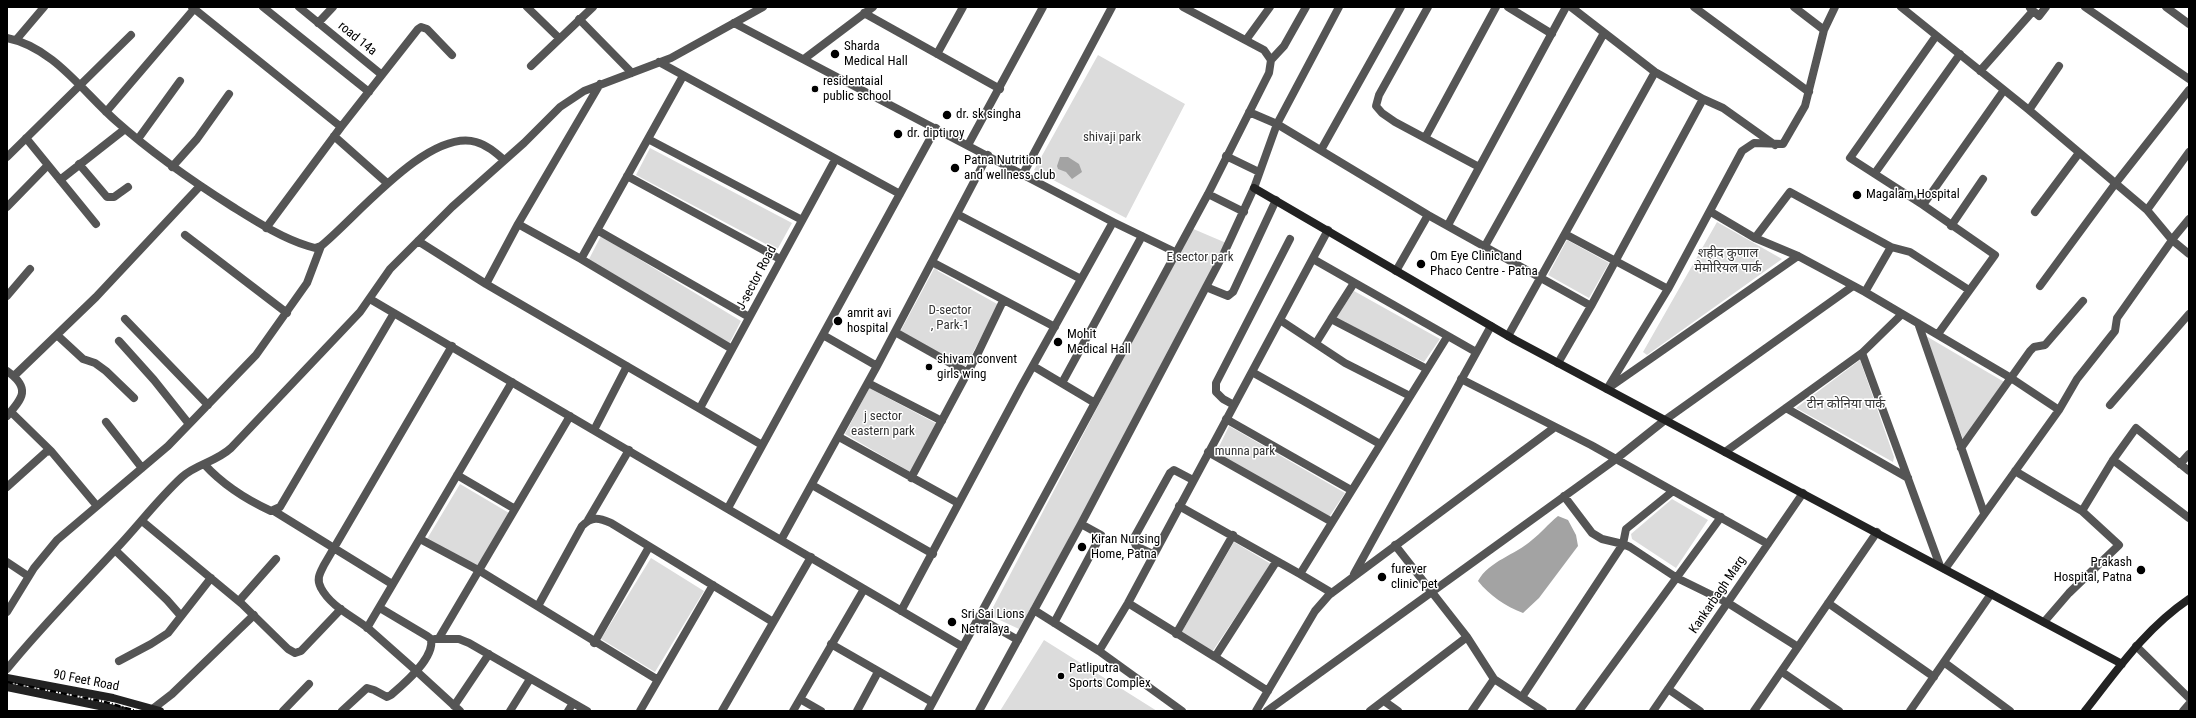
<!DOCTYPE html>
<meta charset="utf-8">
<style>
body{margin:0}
#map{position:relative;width:2196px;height:718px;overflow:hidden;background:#fff;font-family:"Roboto Condensed",sans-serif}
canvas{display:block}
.frame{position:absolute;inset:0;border:8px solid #000;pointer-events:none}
</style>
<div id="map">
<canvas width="2196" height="718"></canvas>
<div class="frame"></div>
</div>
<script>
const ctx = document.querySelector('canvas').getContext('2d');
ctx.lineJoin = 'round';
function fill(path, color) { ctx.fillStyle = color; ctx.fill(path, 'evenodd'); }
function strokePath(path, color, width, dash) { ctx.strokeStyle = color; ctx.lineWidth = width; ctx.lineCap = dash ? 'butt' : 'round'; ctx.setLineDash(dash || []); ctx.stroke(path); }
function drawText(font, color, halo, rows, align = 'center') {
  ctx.font = font + ' "Roboto Condensed","Noto Sans Devanagari",sans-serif'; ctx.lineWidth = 3; ctx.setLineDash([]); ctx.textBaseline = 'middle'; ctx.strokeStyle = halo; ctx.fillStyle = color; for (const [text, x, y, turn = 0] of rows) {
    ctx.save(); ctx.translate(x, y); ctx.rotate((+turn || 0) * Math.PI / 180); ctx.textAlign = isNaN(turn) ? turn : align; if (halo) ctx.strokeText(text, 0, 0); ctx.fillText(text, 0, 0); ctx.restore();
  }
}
fill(new Path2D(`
 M1098,55L1185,104L1126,218L1034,170Z
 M650,148L792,223L777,250L636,175Z
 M1717,222L1782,259L1647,355L1643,352Z
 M1191,228L1231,245L1019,629L989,615Z
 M601,236L741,321L729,344L588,261Z
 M1567,240L1609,263L1589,298L1548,275Z
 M935,267L938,271L999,305L965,367L900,332Z
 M1354,291L1440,339L1424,362L1336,318Z
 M1926,336L2006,383L1963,439L1925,338Z
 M1860,360L1894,457L1893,462L1796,408Z
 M869,388L939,425L912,473L845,434Z
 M1229,426L1345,493L1329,517L1216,453Z
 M460,484L509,513L477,570L427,539Z
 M1672,499L1708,520L1676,568L1632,539L1631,534Z
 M1234,542L1271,564L1212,652L1181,633Z
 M651,558L704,591L655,672L601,639Z
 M1044,640L1157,711H1000Z`), '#dcdcdc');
fill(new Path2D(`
 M1060,157H1068L1079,164L1082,172L1072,179L1066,172L1058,169L1057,166Z
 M1558,516L1568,520L1576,535L1578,546L1539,598L1523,613C1505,606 1490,596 1478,581C1489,561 1515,555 1532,540C1541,533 1548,524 1558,516Z`), '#a3a3a3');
strokePath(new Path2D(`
 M192,7L341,127
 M263,7L369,92
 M299,7L382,75
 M527,7L559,38
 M1428,7L1379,95L1376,106L1382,113L1395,122L1479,167
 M1508,7L1552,34
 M1694,7L1809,92
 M1794,7L1824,30
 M1901,7L2029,110L2147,210L2172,240L2189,254
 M2085,7L2189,79
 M2166,7L2189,24
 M2030,8L2039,16L2046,7
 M864,13L1000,89
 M579,19L632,73
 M318,23L333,7
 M734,23L1113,222L1175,252
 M7,38C53,47 83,92 116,121C153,154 192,181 233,207C257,222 282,238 308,246L315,248L321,246C355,219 428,128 476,142C487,145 496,153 504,160
 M16,40L44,7
 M1246,40L1270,7
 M937,54L963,7
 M804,59L873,7
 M1271,60L1284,46L1306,7
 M659,62L900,194
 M531,66L593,7
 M1980,71L2033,11
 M1703,99L1723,108L1775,145
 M2029,110L2059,66
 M106,112L194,9
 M1249,112L1277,124L1428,215L1591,306L1703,99L1655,72L1571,7
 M334,136L387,183
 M26,138L96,224
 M1425,138L1496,7
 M138,139L180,81
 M648,139L802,220
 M968,145L1043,7
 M1321,150L1401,7
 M1226,156L1259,172
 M7,157L131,35
 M79,164L107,197H114L128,187
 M172,167L197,139L229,94
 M1875,173L1960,54
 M1023,174L1112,7
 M627,176L780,259
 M60,180L125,129
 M1208,194L1244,212
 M1923,205L1850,158L1936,36
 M7,207L48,165
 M2147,210L2189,152
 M1711,212L1755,238L1798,256L1865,292L2011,378L2059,410
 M2035,212L2079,153
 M957,214L1081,279
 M518,224L581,259L683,76
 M1448,225L1566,7
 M1951,226L1983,179
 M266,228L341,127L418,29L421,27L427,29L452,55
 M597,230L749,317
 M1565,234L1668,289
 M185,235L287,313
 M1755,238L1790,192L1891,247L1865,292
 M418,241L486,284L762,445
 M1485,246L1604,33
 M1891,247L1910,252L1969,290
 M581,259L732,349
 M1313,259L1476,352
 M932,262L1055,327
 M1396,271L1428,215
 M1354,283L1331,319L1427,369
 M486,284L518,224L600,84
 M2040,286L2115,184L2189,90
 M1206,287L1228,296L1233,292L1276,200
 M7,296L30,269
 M370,299L963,647
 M1901,315L1862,353L1940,566
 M125,319L208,405
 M1280,320L1345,363L1410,396
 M1918,323L1984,513
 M895,332L968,373
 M1938,334L1995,255L1923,205L2004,90
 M57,335L83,359L95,363L106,371L134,398
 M823,335L877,366
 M1508,336L1655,72
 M119,341L154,380L189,424
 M1316,343L1331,319
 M452,346L324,565C320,573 316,579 321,588C331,607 353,616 369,629C400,656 430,683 460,711
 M1558,363L1591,306
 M1033,366L1095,403
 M7,371C31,388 23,398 7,416
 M1252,372L1380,444
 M14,376L96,297L200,186
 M1461,379L1591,445L1768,544
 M868,383L942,421
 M1062,383L1142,236
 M1610,387L1798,256
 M1607,389L1668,289L1742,151L1754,143L1783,144L1805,106L1824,30L1835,7
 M1234,405L1223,399L1216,392V383L1290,239
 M2110,405L2189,314
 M700,408L835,160
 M1786,408L1908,478
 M11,412L51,451
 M1226,419L1351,490
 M106,422L142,468
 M594,430L627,366
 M839,437L958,503
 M1961,448L2030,351L2034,347L2045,345L2083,301
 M1208,452L1332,522
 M1725,452L1862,353
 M2113,460L2189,518
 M204,464C223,485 245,499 271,511L280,507L394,313
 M2180,464L2189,454
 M2015,471L2082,511L2113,460L2136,428L2189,471
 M457,475L515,509
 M911,478L978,353L1003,301
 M812,485L933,554
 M7,487L46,452L51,451L97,506
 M1564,496L1592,533L1602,539L1623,544L1626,529L1673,491
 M1179,506L1300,574
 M728,508L936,128
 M274,511L392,584
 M588,520L629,450
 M142,521L242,604L288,649L295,653L301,651L341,609
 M420,539L480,571L658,680
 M781,540L877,366L988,155
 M1395,545L1467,637L1494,679
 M115,550L167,600L181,616
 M1153,554L1136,546L1134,541L1135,536L1170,473L1174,470L1193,480
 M7,562L28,576
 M1945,569L2059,410L2077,379L2115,331L2117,318L2175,236L2189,219
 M1354,574L1491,326
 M1332,593L1300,574L1447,337
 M239,601L276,559
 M1128,603L1215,657L1276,562
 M1828,603L1934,677
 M538,606L582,526C592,516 599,518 611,523L773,622
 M1034,610L1099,651L1182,711
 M901,611L1021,387L1113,222
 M7,612L34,568L57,540L168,446L256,355L307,283L321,246
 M979,618L1018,640
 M2044,622L2069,593L2119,545L2082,511
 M1054,623L1101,535L1081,524
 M367,628L512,382
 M1176,634L1233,535
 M439,638L570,416
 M435,639H459L469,643L587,711
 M594,643L649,547
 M831,644L932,702
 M2136,646L2189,698
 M1099,651L1128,603L1328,230
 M1215,657L1268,691
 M119,661L151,644L168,633L211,578
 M1945,663L2010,711
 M7,669C41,627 79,589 116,549C138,526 158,499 182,477C196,464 216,462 231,448L360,312L390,269L452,207L524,143L560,107L584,91L671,58L763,7
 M1782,672L1839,711
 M1668,689L1700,711
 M1522,697L1623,544L1630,547L1677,578L1728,603L1798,647
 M800,699L821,711
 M1384,701L1398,711
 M454,706L489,654
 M150,711L172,694L254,615
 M283,711L309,684
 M342,711L367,688L374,690L387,697L391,695C404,684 435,658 431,639L427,636L380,608
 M510,711L530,679
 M568,711L573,703
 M640,711L713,585
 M722,711L811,557
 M793,711L864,589
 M857,711L878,672
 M928,711L1208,194L1269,73L1271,60L1264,50L1183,7
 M979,711L1081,524L1224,253L1254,188L1277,124L1339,7
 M1256,711L1315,611L1329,595L1555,427
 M1267,711L1616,459L1665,420L1853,286
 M1370,711L1467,637
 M1472,711L1494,679L1543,711
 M1579,711L1721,517
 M1653,711L1803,493
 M1754,711L1877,532
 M1910,711L1991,594
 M2183,711L2189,704`), '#555', 8);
strokePath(new Path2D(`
 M1254,188L1515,340L2122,664
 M7,678L113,698L160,711
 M7,687L124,711
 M2085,711C2118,669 2145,629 2189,599`), '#222', 8);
strokePath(new Path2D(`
 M7,682L105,702L136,711`), '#000', 2.5, [6, 2, 1, 2]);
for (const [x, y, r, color] of [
 [835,54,5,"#000"],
 [815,89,4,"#000"],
 [947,115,5,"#000"],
 [898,134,5,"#000"],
 [955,168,5,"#000"],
 [1857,195,5,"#000"],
 [1421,264,5,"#000"],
 [838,321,5,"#000"],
 [1058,342,5,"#000"],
 [929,367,4,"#000"],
 [1082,547,5,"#000"],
 [2141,570,5,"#000"],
 [1382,577,5,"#000"],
 [952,622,5,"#000"],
 [1061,676,4,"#000"]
]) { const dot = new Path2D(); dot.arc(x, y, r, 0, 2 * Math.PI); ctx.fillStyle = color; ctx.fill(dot); strokePath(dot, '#fff', 1.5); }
drawText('13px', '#000', '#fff', [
 ["road 14a",357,39,39],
 ["J-sector Road",757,278,-62],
 ["Kankarbagh Marg",1718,595,-56],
 ["90 Feet Road",86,681,11]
]);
drawText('13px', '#000', '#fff', [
 ["Sharda",844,47],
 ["Medical Hall",844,62],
 ["residentaial",823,82],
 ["public school",823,97],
 ["dr. sk singha",956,115],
 ["dr. dipti roy",907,134],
 ["Patna Nutrition",964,161],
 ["and wellness club",964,176],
 ["Magalam Hospital",1866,195],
 ["Om Eye Clinic and",1430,257],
 ["Phaco Centre - Patna",1430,272],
 ["amrit avi",847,314],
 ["hospital",847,329],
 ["Mohit",1067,335],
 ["Medical Hall",1067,350],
 ["shivam convent",937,360],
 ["girls wing",937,375],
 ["Kiran Nursing",1091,540],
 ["Home, Patna",1091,555],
 ["Prakash",2132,563,"right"],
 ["Hospital, Patna",2132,578,"right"],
 ["furever",1391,570],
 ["clinic pet",1391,585],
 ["Sri Sai Lions",961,615],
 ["Netralaya",961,630],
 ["Patliputra",1069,669],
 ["Sports Complex",1069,684]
], 'left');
drawText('13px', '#333', '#fff', [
 ["shivaji park",1112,138],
 ["शहीद कुणाल",1728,254],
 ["मेमोरियल पार्क",1728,269],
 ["E sector park",1200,258],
 ["D-sector",950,311],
 [", Park-1",950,326],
 ["टीन कोनिया पार्क",1846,405],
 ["j sector",883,417],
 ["eastern park",883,432],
 ["munna park",1245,452]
]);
</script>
